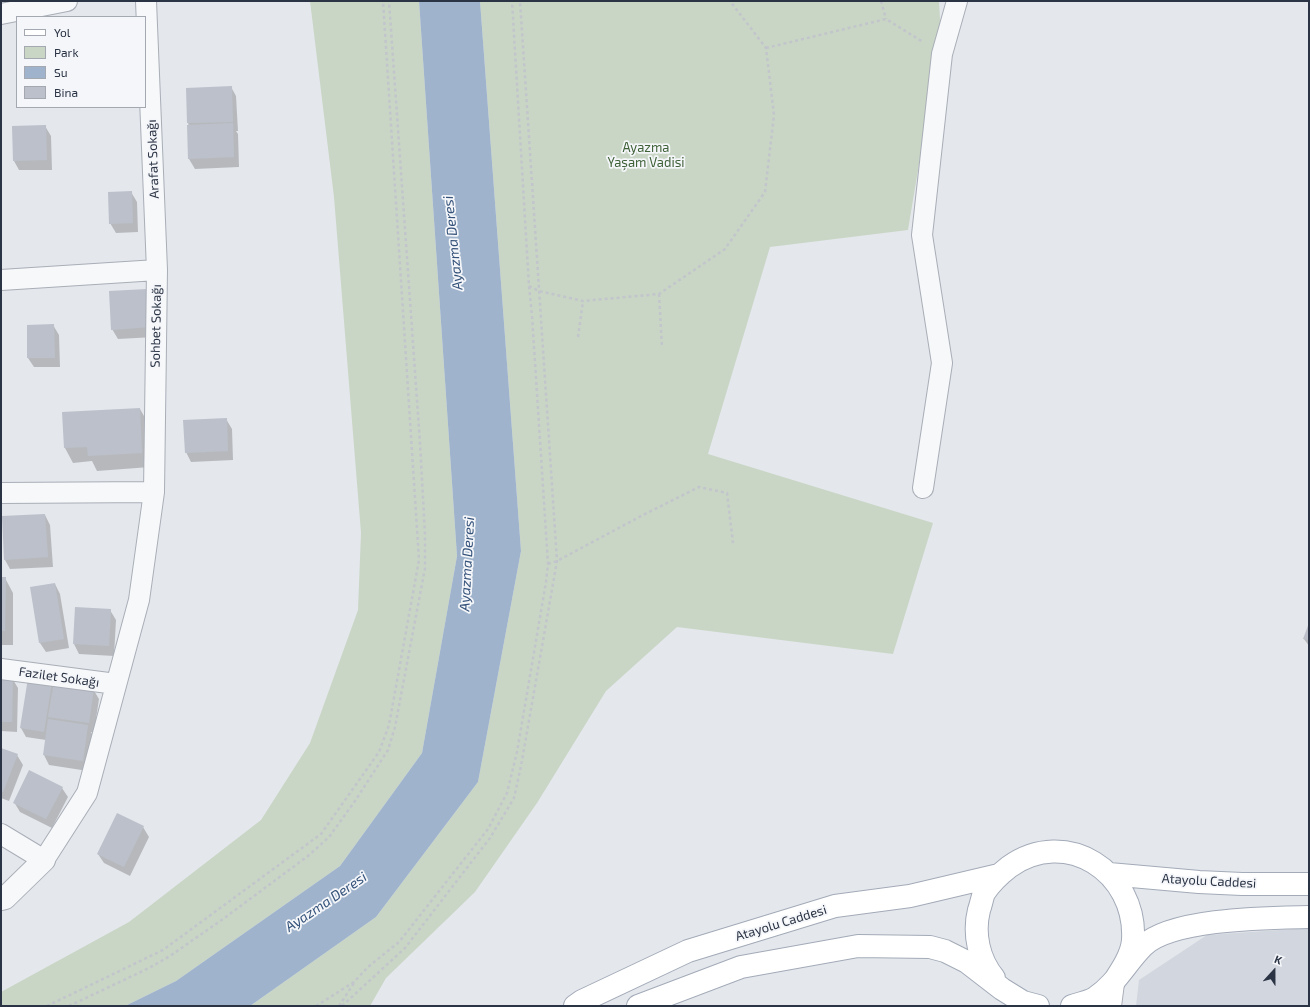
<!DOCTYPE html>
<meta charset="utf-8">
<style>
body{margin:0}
#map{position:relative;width:1310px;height:1007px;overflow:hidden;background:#e4e7ec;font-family:"Exo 2",sans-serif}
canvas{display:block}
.frame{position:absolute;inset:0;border:2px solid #2b3445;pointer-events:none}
.legend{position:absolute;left:16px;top:16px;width:130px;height:92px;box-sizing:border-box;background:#f4f6f9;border:1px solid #a4a8b1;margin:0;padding:5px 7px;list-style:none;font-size:12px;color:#2b3445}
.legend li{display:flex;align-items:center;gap:8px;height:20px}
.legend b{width:20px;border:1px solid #a4a8b1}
.north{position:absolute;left:1254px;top:951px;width:40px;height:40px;-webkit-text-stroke:3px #f4f6f9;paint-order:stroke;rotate:21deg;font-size:11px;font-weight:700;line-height:16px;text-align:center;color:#2b3445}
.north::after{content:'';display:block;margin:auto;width:14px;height:18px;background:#2b3445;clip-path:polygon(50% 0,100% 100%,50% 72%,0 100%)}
</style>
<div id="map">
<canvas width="1310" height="1007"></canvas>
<div class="frame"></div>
<ul class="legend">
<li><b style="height:5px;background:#fff"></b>Yol</li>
<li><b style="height:11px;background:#c9d6c5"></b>Park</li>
<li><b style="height:11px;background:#9fb4cc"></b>Su</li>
<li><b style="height:11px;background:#bbc0ca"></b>Bina</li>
</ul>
<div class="north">K</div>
</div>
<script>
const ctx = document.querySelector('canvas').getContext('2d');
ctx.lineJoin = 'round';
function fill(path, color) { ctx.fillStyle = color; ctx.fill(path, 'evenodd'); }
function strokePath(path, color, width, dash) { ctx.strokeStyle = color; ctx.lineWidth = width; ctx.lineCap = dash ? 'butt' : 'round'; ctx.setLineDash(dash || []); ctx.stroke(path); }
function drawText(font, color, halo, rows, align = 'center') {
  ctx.font = font + ' "Exo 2",sans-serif'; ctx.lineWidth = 3.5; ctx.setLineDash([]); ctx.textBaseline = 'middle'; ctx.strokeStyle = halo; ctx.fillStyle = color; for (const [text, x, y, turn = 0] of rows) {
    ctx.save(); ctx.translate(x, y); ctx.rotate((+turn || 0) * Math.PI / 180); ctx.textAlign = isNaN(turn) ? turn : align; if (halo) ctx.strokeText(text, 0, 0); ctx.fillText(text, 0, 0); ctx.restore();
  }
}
fill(new Path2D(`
 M1309,928V1006H1136L1139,980L1207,935Z`), '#d2d6de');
fill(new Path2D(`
 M310,1H419L457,556L422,753L340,866L176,981L125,1006H1V992L129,922L261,820L310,743L358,610L361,533L334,197Z
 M480,1H939L942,54L927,116L908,230L770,247L708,454L933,523L893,654L677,627L606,691L537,803L475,892L386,978L370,1006H250L376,917L478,782L521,551Z`), '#c9d6c5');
fill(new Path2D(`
 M419,1H480L521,551L478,782L376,917L250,1006H125L176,981L340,866L422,753L457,556Z`), '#9fb4cc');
fill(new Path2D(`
 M231,87L236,96L238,131H236L238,134L239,167L195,169L189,159L188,126H189L188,123L187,89Z
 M45,126L51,136L52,170H19L14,161Z
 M131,192L137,202L138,232L116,233L110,223Z
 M147,290L155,337L118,339L112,329Z
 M53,325L59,335L60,367H34L28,358Z
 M140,409L148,423L150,467L97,471L92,461L73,463L65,448L63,413Z
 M226,419L232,429L233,460L191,462L186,452Z
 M45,515L50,525L53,567L10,569L5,560Z
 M1,578H5L13,593V645H1Z
 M55,584L60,594L69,648L46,652L40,643Z
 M110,610L116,620L114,656L79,654L74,644Z
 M1309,626V646L1304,639Z
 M1,678H12L18,688L17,732L1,731Z
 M51,683L54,688L93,689L99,699L94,732H91L93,736L88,771L49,765L44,755L46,740L26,737L21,728Z
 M1,749L17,755L23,765L9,801L1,798Z
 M62,788L68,797L52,828L20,812L14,802Z
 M143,827L149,837L130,876L104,863L98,854Z`), '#0003');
fill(new Path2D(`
 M232,86L233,122L187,123L186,88Z
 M233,123L234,157L188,159L187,125Z
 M46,125L47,160L13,161L12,126Z
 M132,191L133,223L109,224L108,192Z
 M147,289L150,327L111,330L109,291Z
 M54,324L55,358H27V325Z
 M140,408L142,453L88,456L87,447L64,448L62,412Z
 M227,418L228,451L185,453L183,420Z
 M45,514L48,557L4,560L2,516Z
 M1,577H6L5,631H1Z
 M55,583L64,639L39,643L30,587Z
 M75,607L111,609L109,646L73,644Z
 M1309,623V640L1303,639Z
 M1,677H13L12,722H1Z
 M28,678L52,682L44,732L20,728Z
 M54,682L94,688L89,723L48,717Z
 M48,719L88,725L83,761L43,755Z
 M1,748L18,754L3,792L1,791Z
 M29,770L63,787L46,819L13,803Z
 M117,813L144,826L124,867L97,854Z`), '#bbc0ca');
const minor = new Path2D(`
 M146,1L157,270
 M1,14L67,1
 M1,280L157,270L154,492
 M923,488L942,363L922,235L942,54L957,1
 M1,493L154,492L139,600L87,793L44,860L1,834
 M1,669L116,684`);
const tertiary = new Path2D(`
 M1,899L5,898L44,860`);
const secondary = new Path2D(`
 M1110,1006L1113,983`);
const primary = new Path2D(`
 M1109,874L1199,882L1242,884H1309
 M994,978C979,960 973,934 979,910C981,905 982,898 984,893C991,882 1000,874 1009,867C1066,826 1137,872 1133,940C1132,955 1121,971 1113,983
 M575,1006L582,1001L688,951L835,906L910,896L999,875
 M638,1006L741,967L858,946L930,947L945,951L967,962L1002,989L1023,1002L1038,1006
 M1072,1006C1080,1003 1089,1002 1095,998C1116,984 1126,963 1143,946C1172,918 1269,918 1309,917`);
strokePath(minor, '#a9aeb7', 22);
strokePath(tertiary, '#a9aeb7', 24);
strokePath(secondary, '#a9aeb7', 24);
strokePath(primary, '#a3abb8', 24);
strokePath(new Path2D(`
 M881,1L886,19
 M766,48L886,19L923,42
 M529,286L539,291L583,301L659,294L725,249L765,192L774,115L766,48L730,1
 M659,294L662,347
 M578,337L583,301
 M548,564L557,561L643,515L699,487L727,493L733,543
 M47,1006L163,950L321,834L379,752L389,725L419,560L383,1
 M69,1006L149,968L170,956L223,919L308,856L329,837L355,801L388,750L395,727L425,568V535L420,443L389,1
 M316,1006L354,982L368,967L399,942L488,829L507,793L517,752L546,582L548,564L532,316L529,286L512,1
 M339,1006L354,983
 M342,1006L405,948L490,838L514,798L521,766L557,561L520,1`), '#c2c5cb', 2.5, [3, 3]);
strokePath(minor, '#f7f8fa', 20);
strokePath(tertiary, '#f7f8fa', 22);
strokePath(secondary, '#fff', 22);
strokePath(primary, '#fff', 22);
drawText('13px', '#3f6138', '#f4f6f9', [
 ["Ayazma",646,148],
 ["Yaşam Vadisi",646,163]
]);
drawText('13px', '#2b3445', '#f4f6f9', [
 ["Arafat Sokağı",153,159,-92],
 ["Sohbet Sokağı",156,326,-89],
 ["Fazilet Sokağı",59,677,8],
 ["Atayolu Caddesi",1209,881,3],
 ["Atayolu Caddesi",781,923,-17]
]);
drawText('italic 14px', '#34527a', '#f4f6f9', [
 ["Ayazma Deresi",453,243,-96],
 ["Ayazma Deresi",467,564,-87],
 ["Ayazma Deresi",326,902,-34]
]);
</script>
